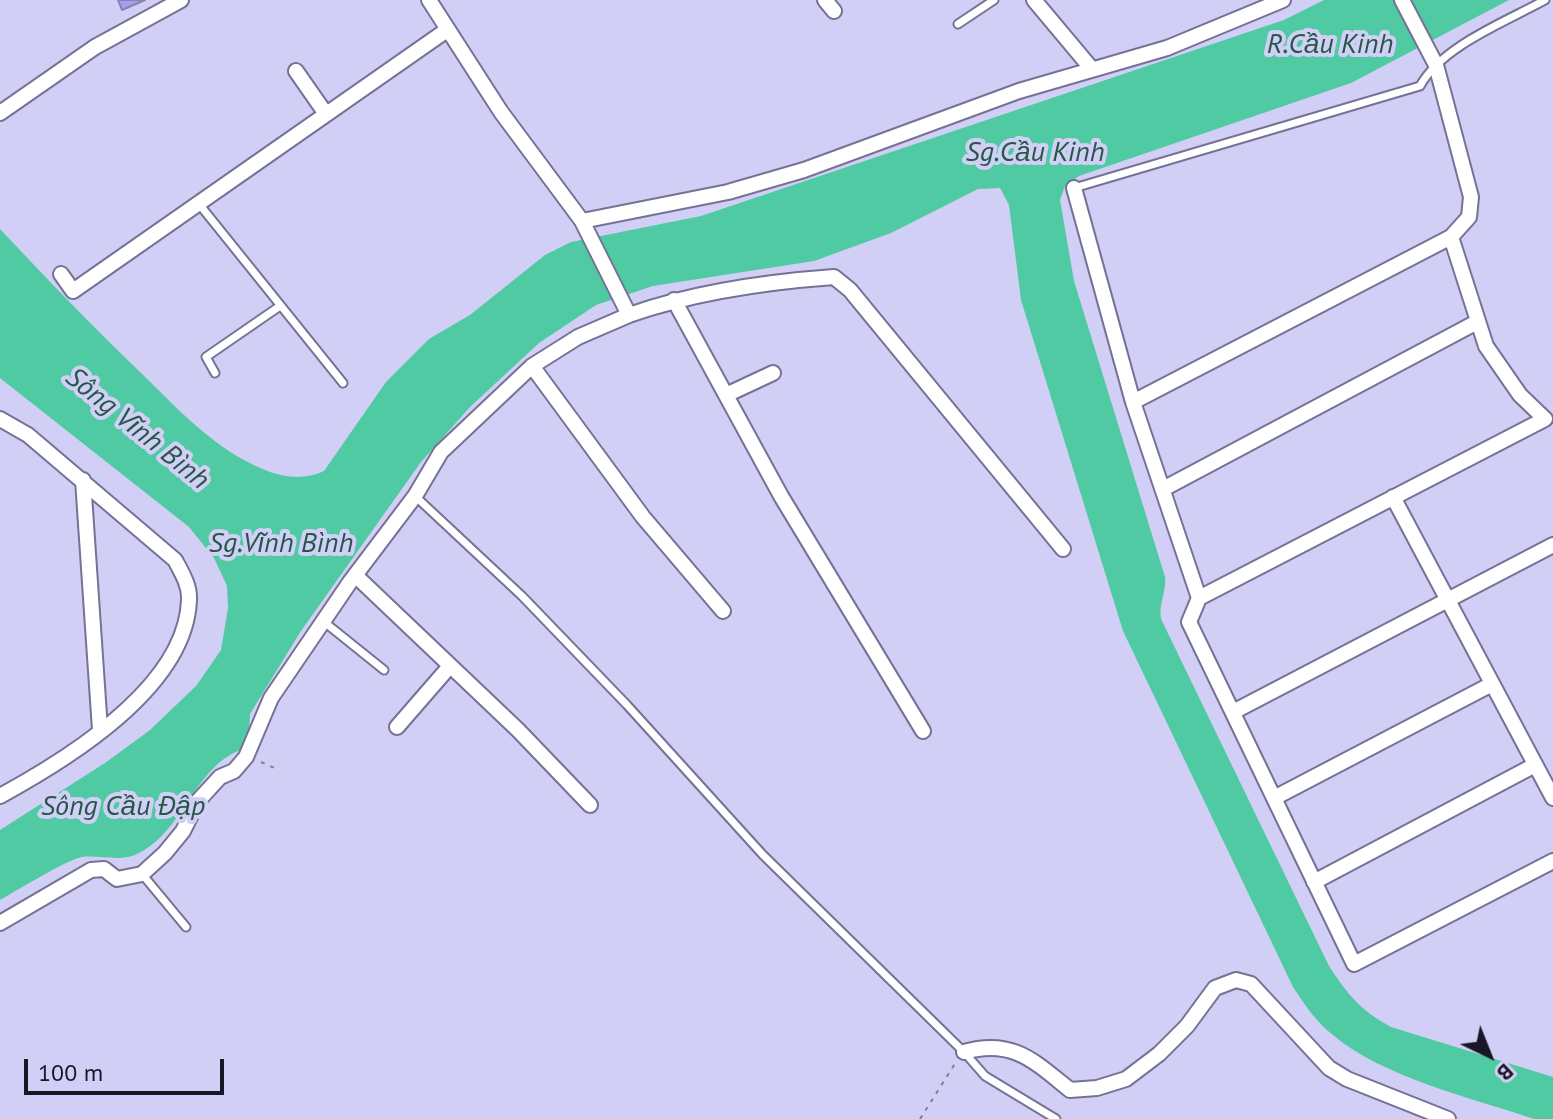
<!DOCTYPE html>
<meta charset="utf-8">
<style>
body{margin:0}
#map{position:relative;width:1553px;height:1119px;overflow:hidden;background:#d1cff6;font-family:"PT Sans",sans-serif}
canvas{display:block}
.north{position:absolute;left:1449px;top:1015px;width:80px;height:80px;-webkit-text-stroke:6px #d1cff6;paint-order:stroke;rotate:137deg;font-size:22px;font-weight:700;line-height:32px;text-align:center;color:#191725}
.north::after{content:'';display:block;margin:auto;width:28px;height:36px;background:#191725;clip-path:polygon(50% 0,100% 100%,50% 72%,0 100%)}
.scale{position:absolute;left:24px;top:1059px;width:200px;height:36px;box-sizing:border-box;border:4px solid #191725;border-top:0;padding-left:10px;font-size:24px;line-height:28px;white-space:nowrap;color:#191725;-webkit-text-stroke:6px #d1cff6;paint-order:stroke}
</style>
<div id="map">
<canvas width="1553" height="1119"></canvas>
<div class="north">B</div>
<div class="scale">100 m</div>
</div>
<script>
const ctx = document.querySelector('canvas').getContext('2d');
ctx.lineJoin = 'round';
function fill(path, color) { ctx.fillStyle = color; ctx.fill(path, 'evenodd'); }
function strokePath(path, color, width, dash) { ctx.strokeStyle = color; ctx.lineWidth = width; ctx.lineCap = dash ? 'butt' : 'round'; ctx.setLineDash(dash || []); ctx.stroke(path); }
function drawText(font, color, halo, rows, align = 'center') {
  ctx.font = font + ' "PT Sans",sans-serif'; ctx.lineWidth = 8; ctx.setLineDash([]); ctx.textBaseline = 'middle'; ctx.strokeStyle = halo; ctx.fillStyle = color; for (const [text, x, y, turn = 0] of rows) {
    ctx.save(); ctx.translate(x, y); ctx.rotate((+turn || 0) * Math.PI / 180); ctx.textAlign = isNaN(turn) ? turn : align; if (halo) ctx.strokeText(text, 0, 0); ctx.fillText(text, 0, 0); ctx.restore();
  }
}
fill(new Path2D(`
 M1324,0H1509L1351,83L1079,176L1065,186L1060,200L1074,281L1165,577C1167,592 1157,606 1162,621L1329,966C1348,995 1360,1010 1391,1027L1553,1077V1119H1534C1472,1098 1382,1077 1333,1035C1316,1022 1305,1005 1293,987L1123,631L1021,300L1009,205L1000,188L978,189L891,233L814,261L653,286L596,305L539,343L470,407L421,462L301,631L250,714L249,733L240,750C193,769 183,833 137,854C122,862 99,855 82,857C68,859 16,891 0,900V830L105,763L150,730L196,686L221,650L228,608L227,586L214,558L189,527L0,378V229C46,278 92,326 141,373C178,409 215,450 265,470C284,478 305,480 324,471L386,382L429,339L470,315L545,255L571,242L701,216L1284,20Z`), '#4fcaa2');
const building = new Path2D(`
 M118,0H145L122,10Z`);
fill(building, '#a79df4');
strokePath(building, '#8684a8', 2);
const lane = new Path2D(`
 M958,24L994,0
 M1074,188L1420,86C1442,46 1505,22 1545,0
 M199,204L343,383
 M215,373L206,357L280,306
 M415,496L522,596L627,705L763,855L964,1052L985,1076L1056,1119
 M323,621L384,670
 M142,874L186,927`);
const street = new Path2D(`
 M825,0L834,11
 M1034,0L1091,68
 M296,71L326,114
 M0,113L95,47L181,0
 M1074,188L1133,402L1199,598L1189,622L1354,964L1553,861
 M582,221L728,192L804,170L1019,91L1167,48L1283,0
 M61,274L73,291L447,30
 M674,300L781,496L923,731
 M629,315C694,292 765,282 834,277L850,290L1063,549
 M532,366L643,517L723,611
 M726,395L773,373
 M1133,402L1451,237L1469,217L1471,197L1436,65L1402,0
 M0,419L28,435L175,560C182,573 190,586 189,600C186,687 68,759 0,796
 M83,480L100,730
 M1163,489L1477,322
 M1393,497L1553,798
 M355,575L518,730L590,805
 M1199,598L1545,419L1520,395L1486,346L1451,237
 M1233,712L1553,545
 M397,727L450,666
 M1274,798L1492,684
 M1314,882L1535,765
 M0,923L91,870L104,869L117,879L142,874L165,853L183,831L198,801L220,777L234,771L246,757L271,698L350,582L415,496L441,452L532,366L578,337L629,315L582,221L501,112L429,0
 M964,1052C1013,1038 1035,1062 1070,1090L1097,1088L1126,1079L1159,1054L1187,1026L1215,988L1236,980L1251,984L1329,1068L1347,1079L1448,1119`);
strokePath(lane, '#757296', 11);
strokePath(street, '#757296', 18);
strokePath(new Path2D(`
 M261,762L279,770
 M920,1119L956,1062`), '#807e9a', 2, [4, 6]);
strokePath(lane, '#fff', 7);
strokePath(street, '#fff', 14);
drawText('italic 28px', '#265847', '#d1cff6', [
 ["R.Cầu Kinh",1330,45],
 ["Sg.Cầu Kinh",1035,153],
 ["Sông Vĩnh Bình",137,429,39],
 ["Sg.Vĩnh Bình",281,544],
 ["Sông Cầu Đập",123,807]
]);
</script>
